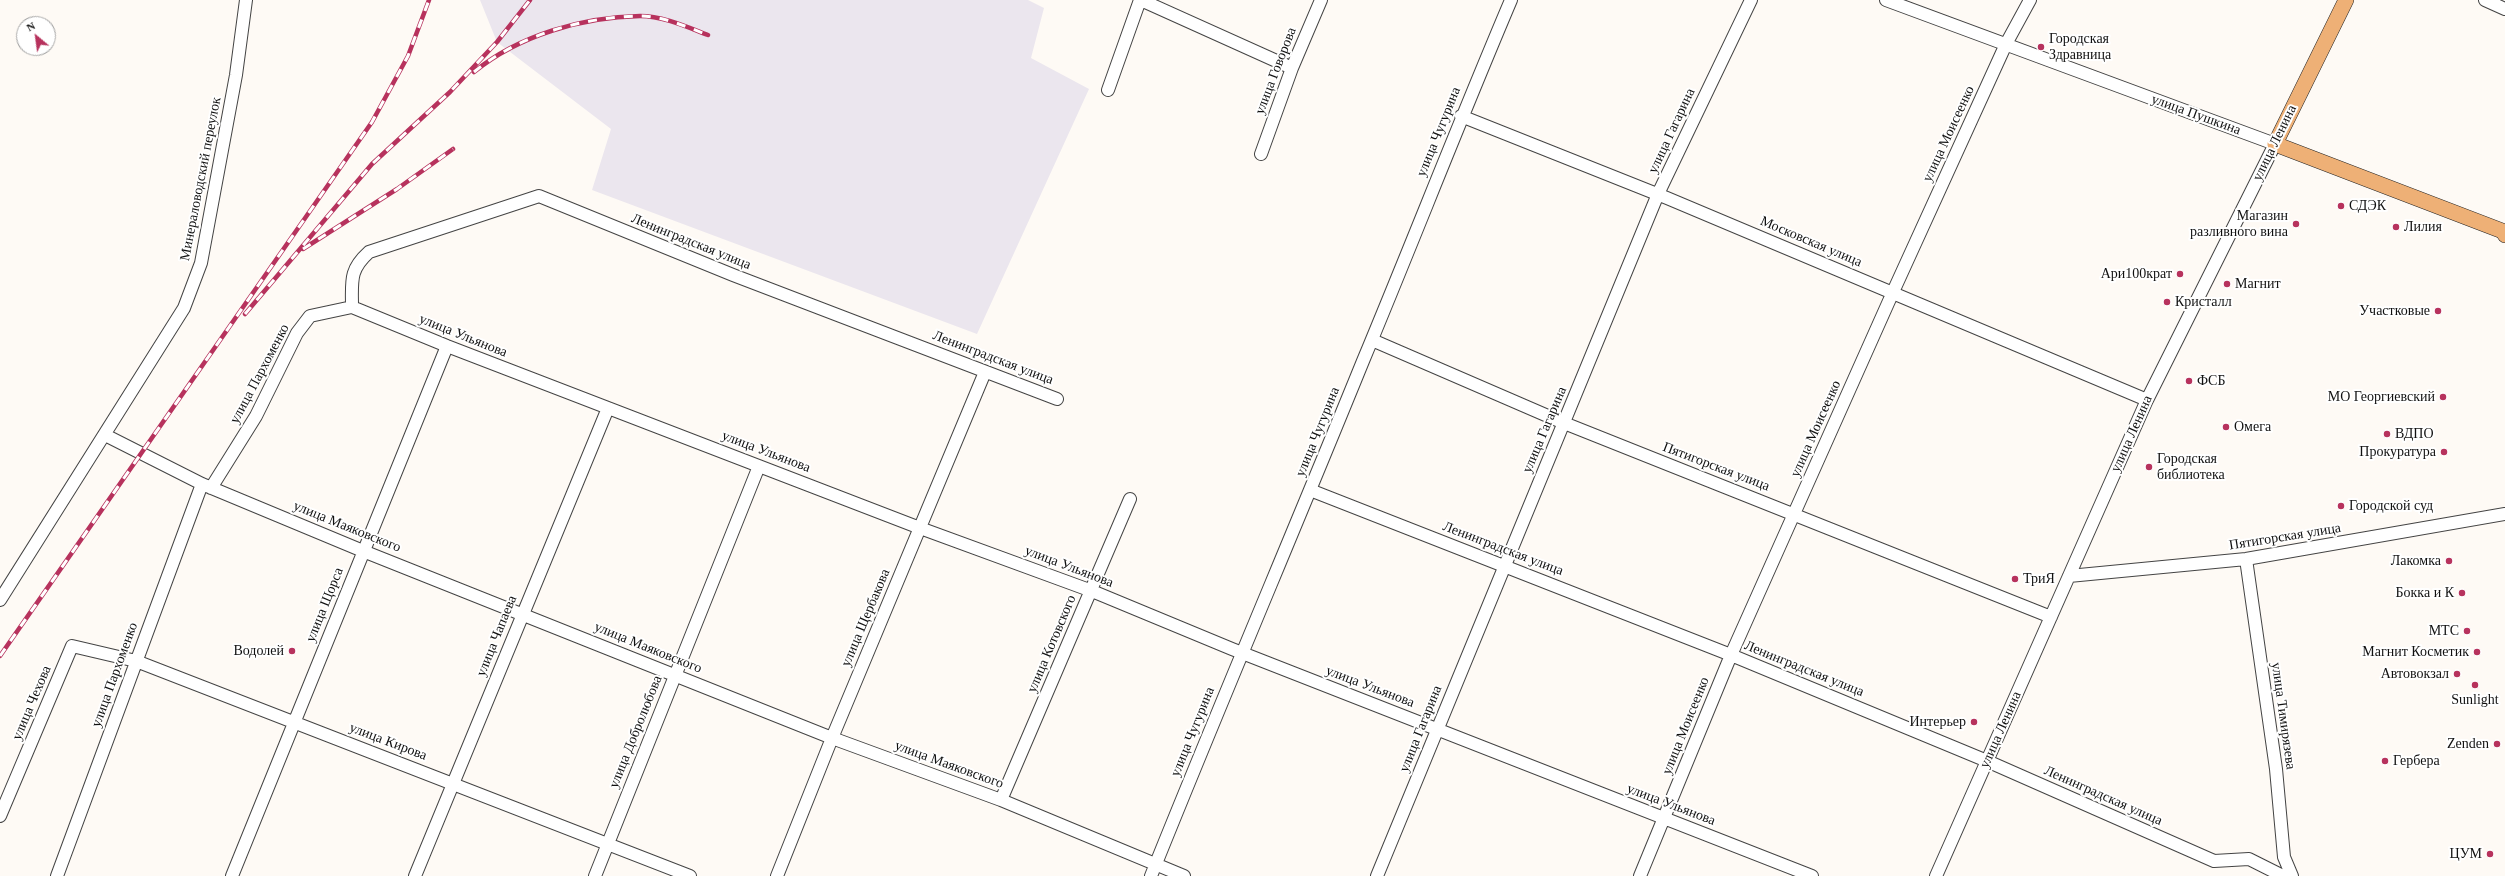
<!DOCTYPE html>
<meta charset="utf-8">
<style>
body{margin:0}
#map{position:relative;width:2505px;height:876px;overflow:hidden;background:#fefaf5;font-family:"Times New Roman",serif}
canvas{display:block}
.north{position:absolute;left:16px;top:16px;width:40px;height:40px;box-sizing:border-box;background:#fff;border:1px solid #a0a0a0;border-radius:50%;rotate:331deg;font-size:11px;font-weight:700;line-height:16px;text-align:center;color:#111}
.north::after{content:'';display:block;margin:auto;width:14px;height:18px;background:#b7325d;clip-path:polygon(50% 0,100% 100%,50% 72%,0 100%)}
</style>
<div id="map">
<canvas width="2505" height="876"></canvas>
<div class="north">N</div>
</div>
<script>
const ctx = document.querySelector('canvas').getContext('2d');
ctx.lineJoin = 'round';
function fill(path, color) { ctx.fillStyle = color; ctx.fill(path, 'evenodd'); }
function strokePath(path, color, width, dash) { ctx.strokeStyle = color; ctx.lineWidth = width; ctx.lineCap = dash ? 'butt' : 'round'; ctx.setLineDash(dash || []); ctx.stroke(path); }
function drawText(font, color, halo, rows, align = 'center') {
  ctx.font = font + ' "Times New Roman",serif'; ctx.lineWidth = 4; ctx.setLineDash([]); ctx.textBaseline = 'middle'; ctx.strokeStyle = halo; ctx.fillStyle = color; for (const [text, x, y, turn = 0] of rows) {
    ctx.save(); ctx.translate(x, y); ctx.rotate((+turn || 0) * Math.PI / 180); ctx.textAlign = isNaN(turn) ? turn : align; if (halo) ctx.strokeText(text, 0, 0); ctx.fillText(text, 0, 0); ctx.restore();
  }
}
fill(new Path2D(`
 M480,0H1028L1044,8L1031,58L1089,89L977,334L592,190L611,129L497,42Z`), '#ebe6ee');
const minor = new Path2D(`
 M1141,0L1292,68
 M1886,0L2275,144L2147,400L1936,876
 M2485,0L2505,9
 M1108,90L1140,0
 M1461,116L1667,198L2147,400
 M1261,154L1292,68L1321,0
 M352,307C352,281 349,270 369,252L539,196L733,275L1057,399
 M1372,340L1564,423L2051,617
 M105,435L202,484L363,551L832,738L1001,800L1184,876
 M211,488L256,416L297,333L310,316L352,307L447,346L920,528L1092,591L1232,649L1812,876
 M1310,490L1731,655L1987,761L2214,861L2249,859L2283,876
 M2246,559L2276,769L2284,857L2292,876
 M2069,576L2246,559L2505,514
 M0,600L184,308L201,263L236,75L246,0
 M1001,800L1130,499
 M0,816L72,646L136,661L690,876
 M57,876L202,484
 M232,876L447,346
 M415,876L608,408
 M595,876L759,466
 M777,876L832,738L985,372
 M1151,876C1220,704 1293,533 1363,361C1413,241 1460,120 1511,0
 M1377,876L1658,194L1751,0
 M1640,876L1731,655L1893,292L2006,44L2030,0`);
const major = new Path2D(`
 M2346,0L2275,144L2505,232V235`);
strokePath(minor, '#444', 14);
strokePath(major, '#222', 16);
strokePath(minor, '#fff', 12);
strokePath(major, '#eeb076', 15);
const rail = new Path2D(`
 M474,72C519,35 583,17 640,16C663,16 687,27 708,35
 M303,249L397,189L453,149
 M245,314L372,164L450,92L497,42L530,0
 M0,656L372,122L408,56L429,0`);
strokePath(rail, '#b7325d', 4.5);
strokePath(rail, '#fff', 3, [9]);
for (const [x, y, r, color] of [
 [2041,47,4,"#b7325d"],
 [2341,206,4,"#b7325d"],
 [2296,224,4,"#b7325d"],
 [2396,227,4,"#b7325d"],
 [2180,274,4,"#b7325d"],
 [2227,284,4,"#b7325d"],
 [2167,302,4,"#b7325d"],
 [2438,311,4,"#b7325d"],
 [2189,381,4,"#b7325d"],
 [2443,397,4,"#b7325d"],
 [2226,427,4,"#b7325d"],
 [2387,434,4,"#b7325d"],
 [2444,452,4,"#b7325d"],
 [2149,467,4,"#b7325d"],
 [2341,506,4,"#b7325d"],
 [2449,561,4,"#b7325d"],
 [2015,579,4,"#b7325d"],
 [2462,593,4,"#b7325d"],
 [2467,631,4,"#b7325d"],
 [292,651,4,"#b7325d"],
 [2477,652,4,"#b7325d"],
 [2457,674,4,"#b7325d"],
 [2475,685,4,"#b7325d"],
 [1974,722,4,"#b7325d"],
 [2497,744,4,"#b7325d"],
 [2385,761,4,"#b7325d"],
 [2490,854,4,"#b7325d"]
]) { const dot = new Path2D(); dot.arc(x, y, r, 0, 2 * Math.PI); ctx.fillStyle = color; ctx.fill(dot); strokePath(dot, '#fff', 1.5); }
drawText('14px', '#111', '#fff', [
 ["Городская",2049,39,"left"],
 ["Здравница",2049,55,"left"],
 ["СДЭК",2349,206,"left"],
 ["Магазин",2288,216],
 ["разливного вина",2288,232],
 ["Лилия",2404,227,"left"],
 ["Ари100крат",2172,274],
 ["Магнит",2235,284,"left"],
 ["Кристалл",2175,302,"left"],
 ["Участковые",2430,311],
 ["ФСБ",2197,381,"left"],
 ["МО Георгиевский",2435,397],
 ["Омега",2234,427,"left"],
 ["ВДПО",2395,434,"left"],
 ["Прокуратура",2436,452],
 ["Городская",2157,459,"left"],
 ["библиотека",2157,475,"left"],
 ["Городской суд",2349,506,"left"],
 ["Лакомка",2441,561],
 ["ТриЯ",2023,579,"left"],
 ["Бокка и К",2454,593],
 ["МТС",2459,631],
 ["Водолей",284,651],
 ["Магнит Косметик",2469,652],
 ["Автовокзал",2449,674],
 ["Sunlight",2475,700,"center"],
 ["Интерьер",1966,722],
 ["Zenden",2489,744],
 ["Гербера",2393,761,"left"],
 ["ЦУМ",2482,854]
], 'right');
drawText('14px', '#111', '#fff', [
 ["улица Говорова",1276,71,-69],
 ["улица Пушкина",2196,115,20],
 ["улица Гагарина",1672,131,-65],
 ["улица Чугурина",1439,132,-68],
 ["улица Моисеенко",1949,134,-65],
 ["улица Ленина",2275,143,-64],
 ["Минераловодский переулок",201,179,-79],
 ["Ленинградская улица",691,242,22],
 ["Московская улица",1811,242,23],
 ["улица Ульянова",463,336,22],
 ["Ленинградская улица",993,358,21],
 ["улица Пархоменко",260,374,-62],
 ["улица Моисеенко",1816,429,-66],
 ["улица Гагарина",1545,430,-67],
 ["улица Чугурина",1318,432,-68],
 ["улица Ленина",2132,434,-66],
 ["улица Ульянова",766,452,21],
 ["Пятигорская улица",1716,467,21],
 ["улица Маяковского",347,527,22],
 ["Пятигорская улица",2285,537,-9],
 ["Ленинградская улица",1503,549,21],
 ["улица Ульянова",1069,567,21],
 ["улица Щорса",325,605,-68],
 ["улица Щербакова",866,618,-67],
 ["улица Чапаева",497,636,-68],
 ["улица Котовского",1052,644,-67],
 ["улица Маяковского",648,648,22],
 ["Ленинградская улица",1804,669,22],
 ["улица Пархоменко",115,675,-70],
 ["улица Ульянова",1370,687,21],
 ["улица Чехова",32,703,-67],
 ["улица Тимирязева",2283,716,82],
 ["улица Моисеенко",1686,726,-68],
 ["улица Гагарина",1421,729,-68],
 ["улица Ленина",2001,730,-66],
 ["улица Добролюбова",636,732,-68],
 ["улица Чугурина",1193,732,-68],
 ["улица Кирова",388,742,21],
 ["улица Маяковского",949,765,20],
 ["Ленинградская улица",2103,796,24],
 ["улица Ульянова",1671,805,21]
]);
</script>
